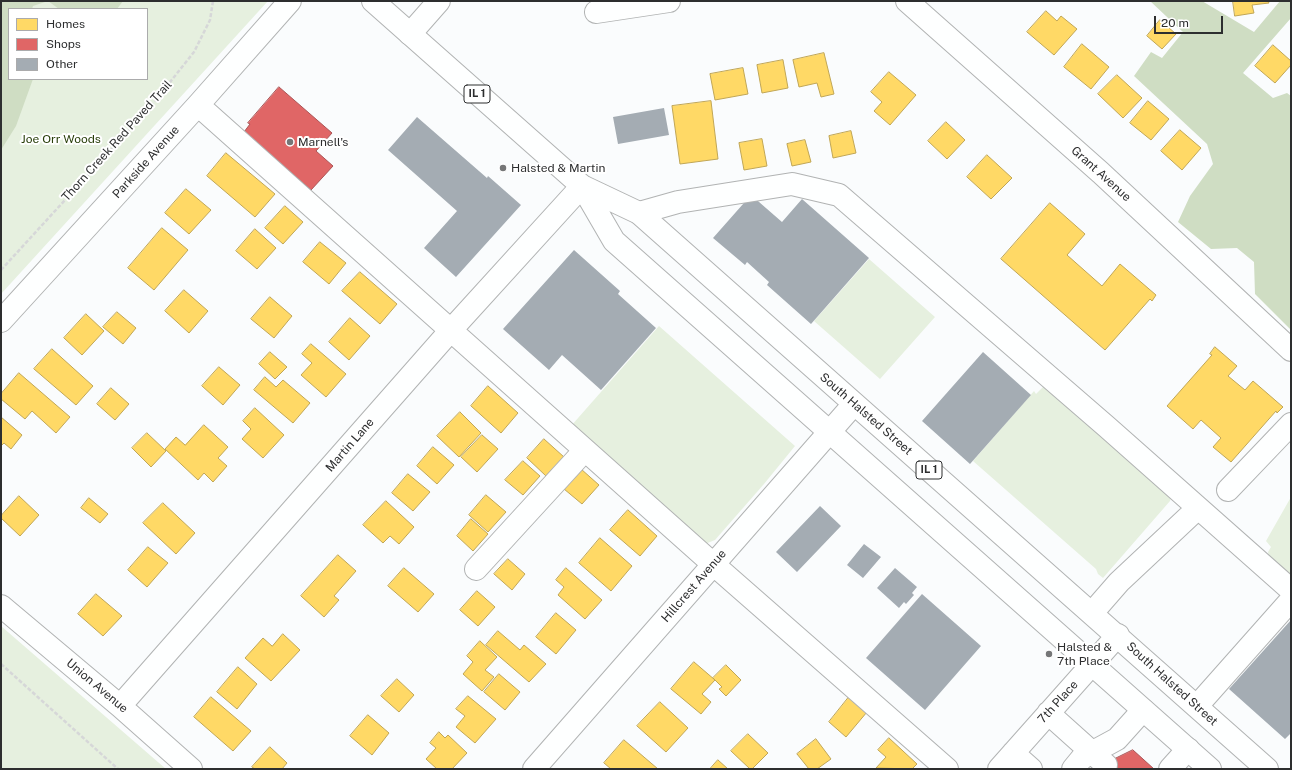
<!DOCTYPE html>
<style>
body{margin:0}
#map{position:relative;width:1292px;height:770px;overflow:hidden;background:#fafcfd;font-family:"Public Sans",sans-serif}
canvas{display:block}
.frame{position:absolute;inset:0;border:2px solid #2d2e2f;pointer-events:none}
.legend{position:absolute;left:8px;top:8px;width:140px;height:72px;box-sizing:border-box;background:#fff;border:1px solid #ababac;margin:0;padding:5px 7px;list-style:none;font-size:12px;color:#2d2e2f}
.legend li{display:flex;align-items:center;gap:8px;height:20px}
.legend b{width:20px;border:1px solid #ababac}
.scale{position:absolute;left:1154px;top:16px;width:69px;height:18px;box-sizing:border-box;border:2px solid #2d2e2f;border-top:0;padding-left:5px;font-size:12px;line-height:14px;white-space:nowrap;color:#2d2e2f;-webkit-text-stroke:3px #fff;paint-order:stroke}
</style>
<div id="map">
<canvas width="1292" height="770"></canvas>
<div class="frame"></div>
<ul class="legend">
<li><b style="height:11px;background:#ffd966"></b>Homes</li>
<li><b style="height:11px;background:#e06666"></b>Shops</li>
<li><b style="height:11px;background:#a4acb3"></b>Other</li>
</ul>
<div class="scale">20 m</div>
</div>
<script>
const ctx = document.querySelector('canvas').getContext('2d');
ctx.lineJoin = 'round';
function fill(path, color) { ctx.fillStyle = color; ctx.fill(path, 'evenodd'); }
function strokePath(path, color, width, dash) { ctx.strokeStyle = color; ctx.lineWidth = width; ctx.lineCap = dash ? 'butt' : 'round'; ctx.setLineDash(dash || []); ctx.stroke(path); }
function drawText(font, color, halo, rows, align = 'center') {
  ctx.font = font + ' "Public Sans",sans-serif'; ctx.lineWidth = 4; ctx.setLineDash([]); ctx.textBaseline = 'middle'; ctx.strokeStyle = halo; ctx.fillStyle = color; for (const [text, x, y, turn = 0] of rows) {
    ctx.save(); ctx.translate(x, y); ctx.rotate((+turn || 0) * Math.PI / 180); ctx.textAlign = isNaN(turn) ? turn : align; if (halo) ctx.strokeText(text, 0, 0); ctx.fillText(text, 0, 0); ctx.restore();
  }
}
fill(new Path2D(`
 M1,1H268L1,294ZM9,9H147V79H9Z
 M869,259L935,317L880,379L814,321Z
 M659,326L795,446L764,484L715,540L705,544L571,426Z
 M1044,386L1172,494L1170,501L1103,578L1098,574L1096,569L973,461L1034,391L1036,394Z
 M1291,497V578L1269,560L1268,552L1271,547L1266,541Z
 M1,626L166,769H1Z`), '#e6f0df');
fill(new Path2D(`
 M1,1H123L117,9H59L48,1L33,6L32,9H9V79H33L16,126L1,150Z
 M1150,1H1202L1254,32L1280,1H1291V18L1243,73L1273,98L1287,93L1291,96V330L1255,294L1254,262L1237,248L1211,249L1178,222L1190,196L1213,164L1207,144L1134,76L1151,52L1162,58L1183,32Z`), '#cfddc3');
const homes = new Path2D(`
 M1233,1H1268L1269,3L1252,5L1254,13L1235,16Z
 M1046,11L1057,21L1061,16L1077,29L1054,55L1027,32Z
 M1160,20L1176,34L1162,49L1147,36Z
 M1082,44L1109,67L1091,89L1064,67Z
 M1273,45L1291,61V65L1275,83L1255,66Z
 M824,53L834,94L821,97L817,83L799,87L793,60Z
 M783,60L788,88L762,93L757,65Z
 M743,68L748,94L715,100L710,74Z
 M889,72L916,95L890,125L874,111L882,102L871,92Z
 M1117,75L1142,98L1123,118L1098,94Z
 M711,101L718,159L680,164L672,106Z
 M1148,101L1169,119L1151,140L1130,123Z
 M946,122L965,140L947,159L928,141Z
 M1180,130L1201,148L1182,170L1161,151Z
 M851,131L856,153L833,158L829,136Z
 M762,139L767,166L744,170L739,143Z
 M805,140L811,162L792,166L787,144Z
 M226,153L275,194L255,217L207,176Z
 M987,155L1012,178L991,199L967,177Z
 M186,189L211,210L189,234L165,213Z
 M1050,203L1085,234L1067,255L1102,286L1120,264L1156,295L1152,301L1150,299L1105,350L1001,259Z
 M285,206L303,222L283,244L265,228Z
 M162,228L188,250L154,290L128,268Z
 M255,229L276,248L257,269L236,251Z
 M320,242L346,263L329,284L303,262Z
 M360,272L397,304L380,324L342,291Z
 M184,290L208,311L189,333L165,311Z
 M270,297L292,316L274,338L251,319Z
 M117,312L136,328L123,344L103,327Z
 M86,314L104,331L82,355L64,338Z
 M350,318L370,336L349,360L329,342Z
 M311,344L346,374L326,397L301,375L312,363L302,354Z
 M1215,347L1237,366L1228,376L1245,390L1253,381L1283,407L1277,413L1276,411L1231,462L1213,447L1221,438L1201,420L1193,429L1167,406L1212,355L1210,354Z
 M52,349L93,386L76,405L34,369Z
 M270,352L287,367L275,379L259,364Z
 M219,367L240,385L223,405L202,386Z
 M19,373L70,417L56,433L32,411L25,419L1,399V394Z
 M265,377L276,387L283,380L310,403L293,423L254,390Z
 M488,386L518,413L501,433L471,406Z
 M111,388L129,404L115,420L97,404Z
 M255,408L284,435L263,458L242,439L251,429L243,421Z
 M460,412L481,433L459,457L437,436Z
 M1,417L22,435L11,449L4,443L1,446Z
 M204,425L228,447L218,458L227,466L213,482L204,473L198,480L165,449L176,437L185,445Z
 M147,433L166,451L151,467L132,448Z
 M482,435L498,449L477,472L461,457Z
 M544,439L564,457L546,476L527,458Z
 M433,447L454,465L437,484L417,466Z
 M523,461L540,476L523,495L505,480Z
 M581,469L599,485L582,504L564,489Z
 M408,474L430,492L413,511L392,493Z
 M486,495L506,512L488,532L469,515Z
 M19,496L39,515L20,536L1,518V516Z
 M89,498L108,514L100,523L81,508Z
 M386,501L414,527L399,544L390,536L383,543L363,525Z
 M163,503L195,533L176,554L143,523Z
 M628,510L657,536L640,556L610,530Z
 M471,519L488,534L473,551L457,536Z
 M600,538L632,566L611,591L579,563Z
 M148,547L168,563L147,587L128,570Z
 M338,555L356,571L334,596L339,600L324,617L301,596Z
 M508,559L525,574L512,590L494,574Z
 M404,568L434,594L418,612L388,586Z
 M566,568L602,600L585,619L558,595L564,587L556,580Z
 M477,591L495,607L478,626L460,610Z
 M96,594L122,616L103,636L78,614Z
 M556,613L576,630L556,654L536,637Z
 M498,631L520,650L524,645L546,664L529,682L486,645Z
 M283,634L300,650L271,681L245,658L263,638L272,646Z
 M480,641L497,657L485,670L494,677L482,691L463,674L473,662L467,656Z
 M694,662L715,680L702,694L711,702L701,714L671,689Z
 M726,665L741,680L726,696L719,689L722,687L713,678Z
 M238,667L257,684L237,709L217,692Z
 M499,674L520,692L505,710L484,692Z
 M397,679L414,695L399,712L381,696Z
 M468,696L496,719L475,743L456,727L465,716L456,709Z
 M211,697L251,731L233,751L194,717Z
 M849,697L867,712L846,737L829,722Z
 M660,702L688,728L666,752L637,726Z
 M368,715L389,733L372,755L350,736Z
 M439,732L445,738L448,735L467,753L452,769H437L426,759L436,748L430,743Z
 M748,734L768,753L752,769H750L731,751Z
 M889,738L917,764L912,769L876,768L886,757L878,750Z
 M816,739L831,759L817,769H809L797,754Z
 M624,740L658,769H611L604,763Z
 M270,747L287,763L282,769H255L252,767Z
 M718,760L728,769H710Z`);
fill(homes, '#ffd966');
strokePath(homes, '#c0a656', 1);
const shops = new Path2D(`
 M279,87L332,133L316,151L333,166L311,190L244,132L250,124L248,123Z
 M1133,750L1154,769H1094Z`);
fill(shops, '#e06666');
strokePath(shops, '#aa5556', 1);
fill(new Path2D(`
 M664,108L669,135L618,144L613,117Z
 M417,117L487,178L488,176L521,205L456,277L424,248L457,211L388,150Z
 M751,195L782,222L802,199L869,258L811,324L767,285L769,282L747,262L745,265L713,238Z
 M574,250L620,291L618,294L656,328L601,390L562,355L549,370L503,329Z
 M983,352L1031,395L970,464L922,421Z
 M820,506L841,526L797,572L776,552Z
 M864,544L881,557L863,578L847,565Z
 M895,568L917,587L912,593L914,595L906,604L904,602L899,608L877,588Z
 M922,594L981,646L925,710L866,658Z
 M1291,620V733L1285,739L1229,689Z`), '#a4acb3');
const minor = new Path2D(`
 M907,1L1101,173L1291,350
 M596,12L669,1
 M410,34L439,1
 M198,105L713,564L947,769
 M639,213L678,202L792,184L839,195L1107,427L1291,590
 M1,321L198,105L290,1
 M1228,490L1291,424
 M476,569L585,450
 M1,606L120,706L191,769
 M1092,613L1119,582L1198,508
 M120,706L451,330L582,186
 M1197,706L1291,600
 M1048,713L1106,765
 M1013,753L1031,769
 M534,769L854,404
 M999,769L1118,635
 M1073,769L1082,758L1117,739L1143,710
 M1170,769L1188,749`);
const major = new Path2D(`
 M373,1L582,186L639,213L1267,769
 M582,186L614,241L1210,769`);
strokePath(minor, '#b1b3b3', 24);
strokePath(major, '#b1b3b3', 24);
strokePath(new Path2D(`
 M1,270L151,106L194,52L210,20L213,1
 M1,664L118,769`), '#d6d7d8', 2.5, [4, 2]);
strokePath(minor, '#feffff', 22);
strokePath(major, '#feffff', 22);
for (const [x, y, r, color] of [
 [290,142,4,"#757677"],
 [503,168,4,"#757677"],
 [1049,654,4,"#757677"]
]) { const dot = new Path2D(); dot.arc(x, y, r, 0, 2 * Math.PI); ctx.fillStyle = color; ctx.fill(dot); strokePath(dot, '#fff', 1.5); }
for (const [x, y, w] of [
 [477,94,26],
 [929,470,26]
]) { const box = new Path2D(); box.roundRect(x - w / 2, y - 9, w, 18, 3); ctx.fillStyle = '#fff'; ctx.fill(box); strokePath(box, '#2d2e2f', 1); }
drawText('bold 11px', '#2d2e2f', null, [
 ["IL 1",477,94],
 ["IL 1",929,470]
]);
drawText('12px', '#283e09', '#fff', [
 ["Joe Orr Woods",61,139]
]);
drawText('12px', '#2d2e2f', '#fff', [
 ["Thorn Creek Red Paved Trail",117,141,-48],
 ["Parkside Avenue",146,162,-48],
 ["Grant Avenue",1101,174,42],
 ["South Halsted Street",866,414,41],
 ["Martin Lane",350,445,-49],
 ["Hillcrest Avenue",694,586,-49],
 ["South Halsted Street",1172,684,42],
 ["Union Avenue",97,686,40],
 ["7th Place",1058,702,-48]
]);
drawText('12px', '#2d2e2f', '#fff', [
 ["Marnell's",298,142],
 ["Halsted & Martin",511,168],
 ["Halsted &",1057,647],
 ["7th Place",1057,661]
], 'left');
</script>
